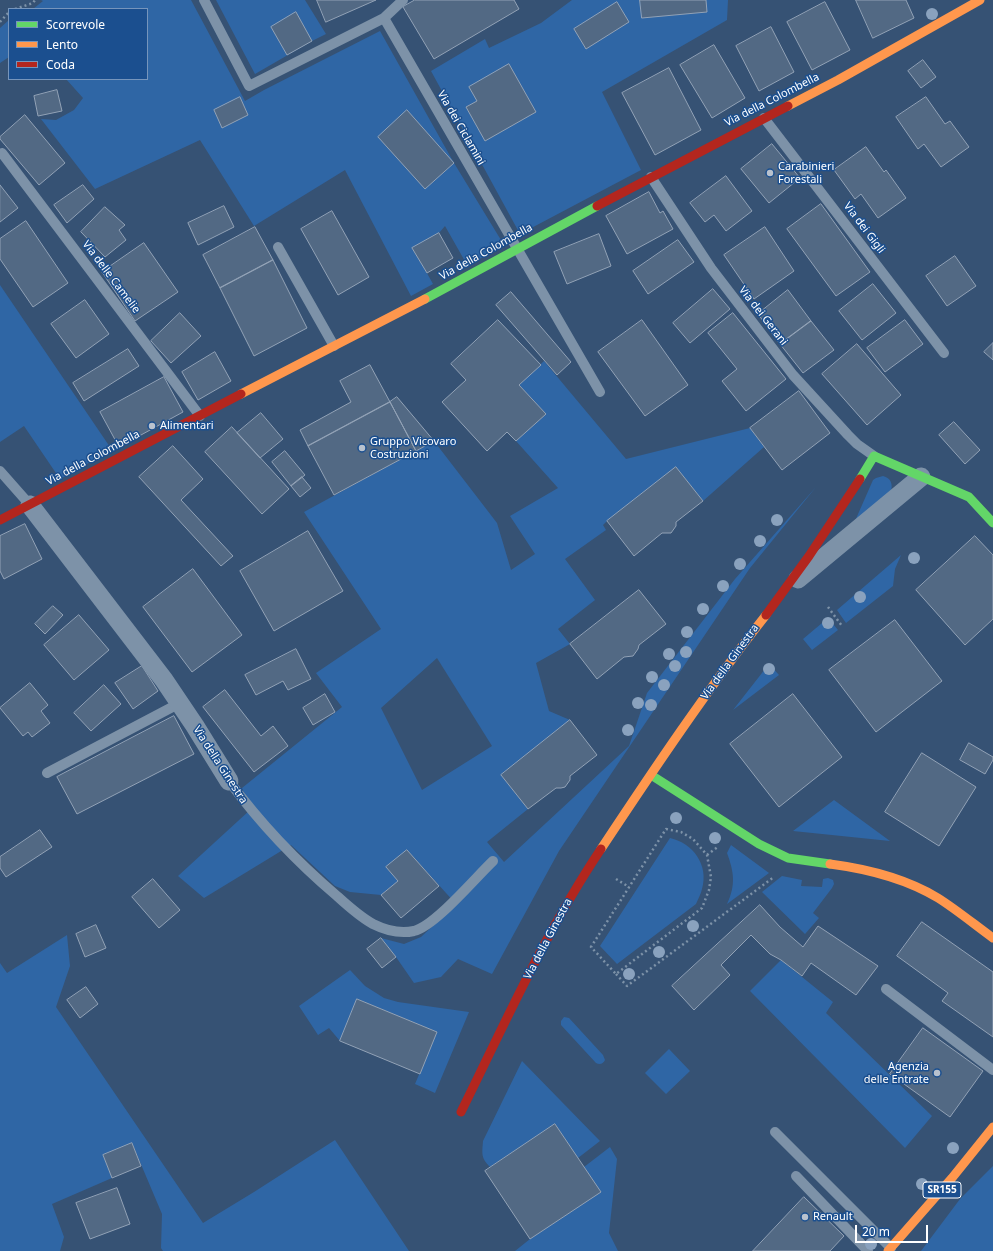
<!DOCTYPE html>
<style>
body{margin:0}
#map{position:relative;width:993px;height:1251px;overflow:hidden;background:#365274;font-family:"Noto Sans",sans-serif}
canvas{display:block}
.legend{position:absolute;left:8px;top:8px;width:140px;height:72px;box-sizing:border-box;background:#1b4f8f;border:1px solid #7695bc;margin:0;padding:5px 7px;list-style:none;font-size:12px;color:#fff}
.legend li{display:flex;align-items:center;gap:8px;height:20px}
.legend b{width:20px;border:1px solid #7695bc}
.scale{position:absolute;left:855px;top:1225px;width:73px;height:18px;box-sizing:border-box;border:2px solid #fff;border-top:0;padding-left:5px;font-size:12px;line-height:14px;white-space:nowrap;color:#fff;-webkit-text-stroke:3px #1b4f8f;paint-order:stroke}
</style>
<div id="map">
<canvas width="993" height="1251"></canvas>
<ul class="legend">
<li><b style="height:5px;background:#63d668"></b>Scorrevole</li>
<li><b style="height:5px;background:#ff974d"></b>Lento</li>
<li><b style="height:5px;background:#b3261e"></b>Coda</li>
</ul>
<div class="scale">20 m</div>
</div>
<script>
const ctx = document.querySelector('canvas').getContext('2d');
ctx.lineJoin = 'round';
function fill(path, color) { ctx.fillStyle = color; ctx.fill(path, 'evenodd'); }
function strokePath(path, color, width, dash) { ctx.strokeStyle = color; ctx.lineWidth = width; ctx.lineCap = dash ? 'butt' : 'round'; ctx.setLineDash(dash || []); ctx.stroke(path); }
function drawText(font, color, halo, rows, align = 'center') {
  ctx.font = font + ' "Noto Sans",sans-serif'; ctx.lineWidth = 3; ctx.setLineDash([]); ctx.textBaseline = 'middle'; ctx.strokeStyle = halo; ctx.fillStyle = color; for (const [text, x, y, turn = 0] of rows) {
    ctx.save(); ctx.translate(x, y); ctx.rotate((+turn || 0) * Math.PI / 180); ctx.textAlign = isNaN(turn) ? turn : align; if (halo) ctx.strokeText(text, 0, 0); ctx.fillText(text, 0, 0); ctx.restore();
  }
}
fill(new Path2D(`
 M41,0H191L245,101L264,90L380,31L454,163L504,245L469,265L466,263L445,226L439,233L413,248L433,284L411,296L345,170L254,226L200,140L95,189L41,119L56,120L74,110L83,98L66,79H147V9H33L43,1Z
 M216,0H305L326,34L312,41L255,74Z
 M572,0H728L727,20L602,92L641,170L520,234L431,71L485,39L489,48L541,23Z
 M9,20V57L0,63V28Z
 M0,285L112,450L60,479L24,426L0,442Z
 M544,361L626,459L750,428L764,447L703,501L676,467L607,521L603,525L606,530L565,559L595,600L558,629L570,644L536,663L549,711L570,720L501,775L528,809L487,842L504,862L629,746L647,693L735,579L816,487L750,568L559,851L492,974L458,959L441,977L414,983L396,957L381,938L404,944L421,937L456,904L407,850L386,867L398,881L381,895L350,892L335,886L291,845L204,898L178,876L250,810L242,788L342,707L316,673L381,629L304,512L434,441L497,523L511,570L535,554L510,516L558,488L516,441L546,414L519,385ZM437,658L492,746L422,790L381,708Z
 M883,476C891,478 893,484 891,492L855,521L873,480L876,478Z
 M901,555L895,569L893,586L846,623L837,610Z
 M828,618L838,630L812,650L803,639Z
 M769,664L779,675L733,710Z
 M834,800L890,841L793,831Z
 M670,838C693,843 709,865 702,889C701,894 698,899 696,904L617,964L600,946Z
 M731,845L769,873L727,904C736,885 734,872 727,853Z
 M782,876L802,880L801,886L822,887L823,879L828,878L833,880L834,884L832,888L813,913L819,918L805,934L762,892Z
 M67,935L70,966L56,1007L203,1223L254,1192L335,1140L409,1251H163L161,1248L162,1214L132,1143L103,1155L112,1178L52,1204L64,1237L60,1251H0V963L7,973Z
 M781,960L833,1002L826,1013L932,1116L905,1148L750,991Z
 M350,970L365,986L384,998L398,1002L469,1012L435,1093L415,1084L437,1032L357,999L340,1041L329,1028L318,1035L299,1006Z
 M564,1017L569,1018L603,1055L605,1060C603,1064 600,1065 596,1063L561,1025V1021Z
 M669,1049L690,1071L666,1094L645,1073Z
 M522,1061L600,1141L578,1158L555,1124L490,1167C481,1158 482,1154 483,1141Z
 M610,1147L617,1159L609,1233L618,1251H515L530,1239L600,1192L584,1167Z
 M993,1166V1251H921L960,1199Z`), '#2f66a5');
const building = new Path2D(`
 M317,0H376L326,22Z
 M415,0H514L519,9L434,59L403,7Z
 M640,0H706L707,12L642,18Z
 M856,0H906L914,18L873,38Z
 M617,2L629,22L586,49L574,29Z
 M825,2L850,50L812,70L787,22Z
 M296,12L312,41L287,55L271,27Z
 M771,27L794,72L759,91L736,46Z
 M714,45L745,98L712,118L680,65Z
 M923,60L936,77L921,88L908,71Z
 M509,64L536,112L485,141L466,107L477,101L469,87Z
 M669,68L701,130L655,155L622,93Z
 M57,90L62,111L38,116L34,96Z
 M240,97L248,115L222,128L214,110Z
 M926,97L945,124L950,121L969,147L941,167L924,144L918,149L896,117Z
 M407,110L454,163L425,189L378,137Z
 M25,115L65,163L39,185L0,139V137Z
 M772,144L800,178L769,203L741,169Z
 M866,147L884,172L886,170L906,198L878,218L861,194L855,199L834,170Z
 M726,176L752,211L726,231L714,215L705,222L690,203Z
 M0,185L18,208L0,222Z
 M83,185L94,199L67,223L54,205Z
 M649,192L660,213L663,211L673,229L627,254L606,216Z
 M821,204L870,272L836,296L787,229Z
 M224,206L234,227L198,245L188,223Z
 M105,207L125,225L119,230L126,240L105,257L81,232Z
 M332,211L369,277L338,295L301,229Z
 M26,221L68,283L33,307L0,259V239Z
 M255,227L273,260L220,288L203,255Z
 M765,227L794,271L754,299L724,255Z
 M439,233L453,258L427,273L412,248Z
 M599,234L611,266L567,284L554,252Z
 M678,240L694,262L648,294L633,271Z
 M144,243L178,292L135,321L102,272Z
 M955,256L976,286L947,306L926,276Z
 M273,260L307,328L254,356L220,288Z
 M873,284L896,313L862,340L839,311Z
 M713,289L730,309L690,343L673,323Z
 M788,290L811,321L780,344L758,314Z
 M511,292L571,362L557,375L496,305Z
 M85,300L109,334L76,358L51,324Z
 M180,313L201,336L171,363L151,341Z
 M733,313L786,379L746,411L722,381L737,369L708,333Z
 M498,320L541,365L519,385L546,414L516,441L507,432L487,451L442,402L466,380L451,364Z
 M642,320L688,385L645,416L598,352Z
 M905,320L923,344L885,372L867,348Z
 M811,321L834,350L803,373L780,344Z
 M993,343V360L984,352Z
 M857,344L901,395L867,425L822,374Z
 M128,349L139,366L84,401L73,383Z
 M215,352L231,381L198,400L182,372Z
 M370,365L390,402L308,446L300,430L351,402L340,381Z
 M164,377L183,412L119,447L100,412Z
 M799,391L830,433L782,470L750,428Z
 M397,397L434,441L416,451L390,402Z
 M390,402L416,451L334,495L308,446Z
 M261,413L283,439L260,458L237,433Z
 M954,422L980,450L965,464L939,435Z
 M232,427L289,489L262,514L205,452Z
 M173,446L203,479L181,500L233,556L221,566L139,477Z
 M285,451L305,475L291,486L272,462Z
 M676,467L703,501L676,522V526L671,533H662L634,556L607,521Z
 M302,477L311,488L300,497L291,486Z
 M25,524L42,559L4,579L0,571V536Z
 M308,531L343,591L274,631L240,571Z
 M975,536L993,555V619L965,645L916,590Z
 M193,569L242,635L192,672L143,607Z
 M639,590L666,624L639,645L638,649L633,656L624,657L597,679L570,644Z
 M53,606L63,615L45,634L35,624Z
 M79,615L109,650L74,680L44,645Z
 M895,620L942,681L876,732L829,670Z
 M296,649L311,679L288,690L283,681L256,695L245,675Z
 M142,666L158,691L133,709L115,683Z
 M30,683L48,705L41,711L50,723L32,737L28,732L23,736L0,708Z
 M104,685L121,704L91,731L74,713Z
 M225,690L261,736L273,726L288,746L254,772L203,707Z
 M325,694L335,712L313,725L303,708Z
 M793,694L842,757L779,807L730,744Z
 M174,716L194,754L77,814L57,777Z
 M570,720L597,755L570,776V780L565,787L561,788H556L528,809L501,775Z
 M969,743L993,757V760L985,774L960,760Z
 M922,753L976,787L939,846L885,812Z
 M40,830L52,847L6,877L0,868V857Z
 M407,850L439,886L401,918L381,895L398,881L386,867Z
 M153,879L180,910L159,928L132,897Z
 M760,905L780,927L803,947L818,926L878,966L856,995L811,963L802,976L781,960L770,954L751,935L721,965L730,975L694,1010L672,986Z
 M922,922L993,972V1037L942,1001L948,993L897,956Z
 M96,925L106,948L85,957L76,934Z
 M381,938L396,957L382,968L367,949Z
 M86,987L98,1004L80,1018L67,1000Z
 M357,999L437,1032L420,1074L340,1041Z
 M923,1028L983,1071L950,1117L890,1074Z
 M555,1124L601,1192L530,1239L485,1171Z
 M132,1143L141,1166L112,1178L103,1155Z
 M117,1188L130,1224L90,1239L76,1203Z
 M804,1197L844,1236L830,1251H753Z`);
fill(building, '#526984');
strokePath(building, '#92a2b6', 1);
strokePath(new Path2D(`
 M15,9L33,3L35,0
 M0,22L9,12
 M828,607L842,626
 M666,829L681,832L693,839L707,855L711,877L709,890L702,908L616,974L591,947Z
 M707,855L719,846
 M616,879L629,887
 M616,974L627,986L774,877`), '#7d92a8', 2.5, [2, 3]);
strokePath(new Path2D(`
 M204,0L249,86L384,18L403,0
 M384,18L600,392
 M764,118L944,353
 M2,153L200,416
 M651,177L711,268L793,375L848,435L857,444L874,456
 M278,247L334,346
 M0,471L30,505
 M47,773L180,703
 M229,781C260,823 297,862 337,896C348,906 360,917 373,924C385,930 400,934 414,931C435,926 475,878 493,861
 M886,989L993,1070
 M775,1132L891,1248
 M796,1176L868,1251`), '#7d92a8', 10);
strokePath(new Path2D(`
 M30,505L164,680L195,726L229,781
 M798,579L921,477`), '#7d92a8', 19);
strokePath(new Path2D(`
 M425,299L597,206
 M860,479L874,456L969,497L993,523
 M651,775L759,844L788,858L830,864`), '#63d668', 9);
strokePath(new Path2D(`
 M788,106L838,80L980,0
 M241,394L425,299
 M601,849C654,769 707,690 766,615
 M830,864C868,869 905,878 938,898C957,910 975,925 993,938
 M888,1251L952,1178L993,1127`), '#ff974d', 9);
strokePath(new Path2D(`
 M597,206L788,106
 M0,520L241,394
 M766,615L809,556L860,479
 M461,1112C505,1023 546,931 601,849`), '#b3261e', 9);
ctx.fillStyle = '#8aa2be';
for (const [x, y] of [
 [932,14],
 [777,520],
 [760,541],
 [914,558],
 [740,564],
 [723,586],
 [860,597],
 [703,609],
 [828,623],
 [687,632],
 [686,652],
 [669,654],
 [675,666],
 [769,669],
 [652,677],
 [664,685],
 [638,703],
 [651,705],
 [628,730],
 [676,818],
 [715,838],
 [693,926],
 [659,952],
 [629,974],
 [953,1148],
 [922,1184],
 [871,1244]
]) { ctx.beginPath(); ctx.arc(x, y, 6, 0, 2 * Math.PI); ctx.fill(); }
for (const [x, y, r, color] of [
 [770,173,4,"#b9c2ce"],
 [152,426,4,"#b9c2ce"],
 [362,448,4,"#b9c2ce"],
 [937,1073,4,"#b9c2ce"],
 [805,1217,4,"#b9c2ce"]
]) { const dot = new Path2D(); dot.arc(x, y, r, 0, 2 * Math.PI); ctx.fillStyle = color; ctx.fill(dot); strokePath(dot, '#1b4f8f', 1.5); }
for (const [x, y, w] of [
 [942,1190,38]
]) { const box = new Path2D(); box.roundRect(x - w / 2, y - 8, w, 16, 3); ctx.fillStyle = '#1b4f8f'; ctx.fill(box); strokePath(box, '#fff', 1); }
drawText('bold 10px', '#fff', null, [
 ["SR155",942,1190]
]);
drawText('11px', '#fff', '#1b4f8f', [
 ["Via della Colombella",772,100,-27],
 ["Via dei Ciclamini",461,128,60],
 ["Via dei Gigli",864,228,53],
 ["Via della Colombella",486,252,-29],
 ["Via delle Camelie",111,277,53],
 ["Via dei Gerani",763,316,52],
 ["Via della Colombella",93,458,-28],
 ["Via della Ginestra",730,662,-54],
 ["Via della Ginestra",220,765,57],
 ["Via della Ginestra",548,939,-62]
]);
drawText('11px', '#fff', '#1b4f8f', [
 ["Carabinieri",778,167],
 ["Forestali",778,180],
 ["Alimentari",160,426],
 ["Gruppo Vicovaro",370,442],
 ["Costruzioni",370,455],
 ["Agenzia",929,1067,"right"],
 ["delle Entrate",929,1080,"right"],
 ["Renault",813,1217]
], 'left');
</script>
